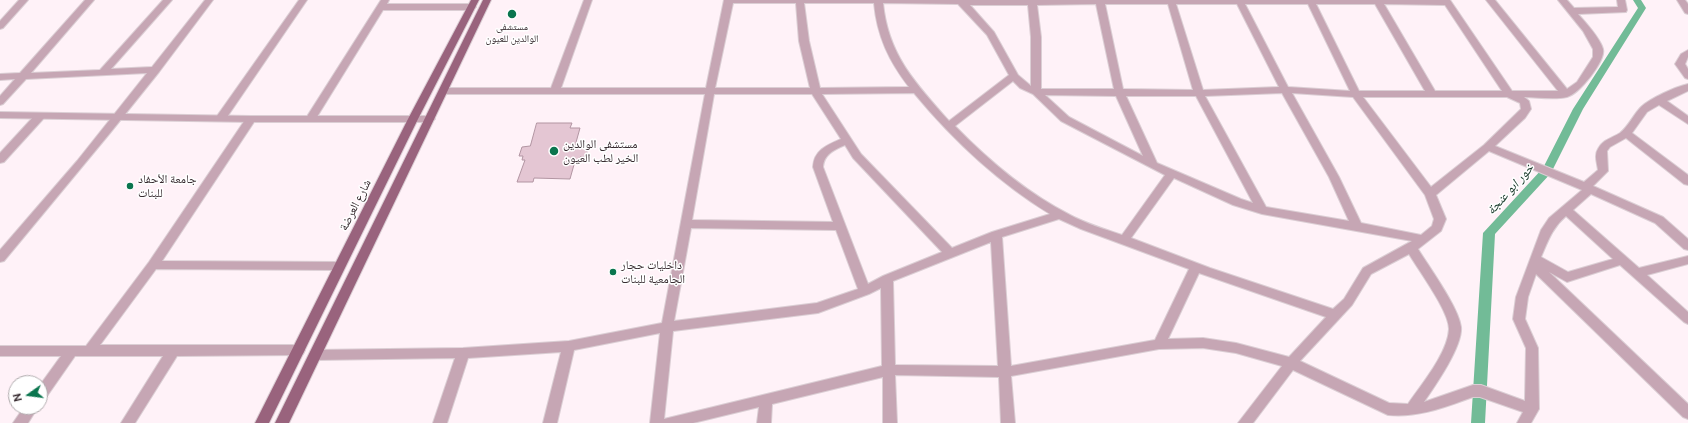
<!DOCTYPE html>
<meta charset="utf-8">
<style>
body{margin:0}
#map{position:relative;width:1688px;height:423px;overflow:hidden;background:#fff2f8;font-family:Ubuntu,sans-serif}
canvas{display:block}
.north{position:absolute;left:8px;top:375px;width:40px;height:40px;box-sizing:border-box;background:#fff;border:1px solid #afaaac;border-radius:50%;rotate:256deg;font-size:11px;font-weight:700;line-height:16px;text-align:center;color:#372b30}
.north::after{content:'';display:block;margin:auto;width:14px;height:18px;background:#0a754e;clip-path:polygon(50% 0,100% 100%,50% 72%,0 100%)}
</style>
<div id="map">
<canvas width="1688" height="423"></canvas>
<div class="north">N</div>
</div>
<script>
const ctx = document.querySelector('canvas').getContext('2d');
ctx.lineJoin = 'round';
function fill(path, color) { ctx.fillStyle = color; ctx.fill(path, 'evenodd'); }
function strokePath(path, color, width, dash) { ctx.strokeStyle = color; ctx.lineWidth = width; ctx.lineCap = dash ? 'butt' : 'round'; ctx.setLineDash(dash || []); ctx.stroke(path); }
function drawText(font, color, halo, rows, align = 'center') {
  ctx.font = font + ' Ubuntu,"Noto Naskh Arabic",sans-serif'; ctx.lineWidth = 3; ctx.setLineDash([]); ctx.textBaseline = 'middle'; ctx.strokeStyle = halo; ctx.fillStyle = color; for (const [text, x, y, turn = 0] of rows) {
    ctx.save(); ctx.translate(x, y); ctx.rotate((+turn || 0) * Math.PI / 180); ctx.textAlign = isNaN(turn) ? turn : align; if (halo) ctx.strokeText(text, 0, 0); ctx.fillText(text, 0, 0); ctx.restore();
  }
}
fill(new Path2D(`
 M1633,0H1641L1646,8L1583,109L1551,173L1495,234L1485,423H1471L1483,233L1543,168L1573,109L1638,8Z`), '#72bb97');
const building = new Path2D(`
 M537,123H572L570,128H580L575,146H588L586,157H580L579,161H575L570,179L534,178L533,182H517L525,160H522L523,156H519L522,147L530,146Z`);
fill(building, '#e4c6d3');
strokePath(building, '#b295a2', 1);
const minor = new Path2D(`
 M19,0H28L3,28L0,29V21Z
 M85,0H94L31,73L100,70L163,0H172L111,69L152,67L205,0H213L159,72L110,133L4,261L0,262V250L77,161L147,73L26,79L3,104L0,105V96L15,79L0,80V74L20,73Z
 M299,0H307L225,120H217L216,118L217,116Z
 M381,0H389L387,4H472L476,7L472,10H383L315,120H307L306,118Z
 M584,0H592L561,88H706L724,0H1450L1512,91H1558L1486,0H1495L1567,89L1577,82L1593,57V49L1583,31L1558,0H1567L1574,8L1618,7L1617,0H1625L1627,10L1626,12L1578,14C1586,23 1600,38 1603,49C1606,61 1579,94 1567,97C1554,100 1537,97 1524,97L1529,101L1531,109L1525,118L1495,146L1584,182L1598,170C1597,163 1594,155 1598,149C1602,140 1612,138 1620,133C1629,126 1633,115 1641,107C1651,98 1675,87 1688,84V91L1667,101L1688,116V124L1659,105L1647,112L1632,133L1688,175V185L1684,184L1626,138L1610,147L1607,151L1608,171L1593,186L1663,217L1688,239V250L1684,249L1655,223L1591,194L1573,210L1639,268L1688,256V264L1647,275L1688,312V324L1684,322L1620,265L1567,282L1549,272L1688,404V419L1683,417L1536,274L1528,297L1525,319L1538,348L1539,409L1531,423H1517L1523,412L1480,397H1473C1445,407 1419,418 1388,415L1293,370L1253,423H1238L1282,366L1236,353L1203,348L1159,349L1011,376L1015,423H1001L999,377L895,375L897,423H883V377L772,404L771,423H757L759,407L693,423H650L660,333L574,350L557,423H543L561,352L468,358L447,423H433L455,358L315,360L311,359L309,355L311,351L315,350L463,348L569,341L662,323L705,94H444L439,91L444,88H551ZM733,3H796L799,41L810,88H715ZM804,3H874C877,36 889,61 909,87L820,88L809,41ZM883,3L958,4L987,35L1009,75L949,121C916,84 888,55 883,3ZM1096,4L1114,89H1041V37L1037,5ZM1105,4H1168L1193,90L1123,89ZM1176,4H1237L1279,87L1203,90ZM1245,4H1308L1350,91L1288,87ZM1316,4H1375L1425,91H1359ZM1384,4L1445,5L1502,91H1435ZM970,5H1028L1031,37V86L1018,75L994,32ZM1013,81L1020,88L1033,94L1061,121L1165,175L1122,235C1104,229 1087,224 1070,215C1027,193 989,161 955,126ZM914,93C953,140 998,182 1050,214L992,232L952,248L861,154L822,94ZM1282,93L1329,177L1349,221L1266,207L1205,96ZM1292,93L1353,97L1425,195L1434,219L1432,226L1421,235L1361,223L1339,177ZM714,94H812L841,139C827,145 814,150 813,167L833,222L692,220ZM1045,95L1116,96L1143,156L1069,117ZM1126,96H1196L1253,203L1241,199L1157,163ZM1363,97H1507L1520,103L1521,109L1484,145L1431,187ZM845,145L853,158L942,252L883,276L868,284L823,167C824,154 834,150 845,145ZM1489,151L1582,190L1549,218L1541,230L1516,297L1513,319L1526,348L1525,401L1481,385H1473L1424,402C1435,386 1463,346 1461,327C1459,308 1429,267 1418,249L1441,231L1446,219L1436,195ZM1174,178L1233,205L1262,214L1412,241L1363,268L1344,299L1333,309L1210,268L1131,238ZM1566,216L1613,259L1568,272L1541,257C1548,241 1552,228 1566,216ZM1059,219L1081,229L1189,269L1155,340L1011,366L1002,237ZM691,228L836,230L858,289L817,303L674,321ZM991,242L998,366L895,365L893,281ZM1409,254C1419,271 1449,311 1449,329C1448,353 1421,385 1408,404L1389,403L1300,361L1352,305L1371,274ZM1199,273L1326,317L1289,357L1236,343L1203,338L1168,339ZM881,288L882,366L664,419L673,331L818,313L869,294Z
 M1677,0H1685L1688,4V14L1685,13Z
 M1688,50V57L1685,64L1688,69V79L1685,78L1675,64L1681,54Z
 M40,113L45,116L44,118L4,162L0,163V153L36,114Z
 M251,116L256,119L162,261L339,262L343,263L345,266L343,269L339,270L156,269L100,345H299L303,346L305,350L303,354L299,355L177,356L135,423H121L163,356H75L45,399L40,401V385L61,356H0V346H86L149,262L247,117Z
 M24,407H38L28,423H13Z`);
const tertiary = new Path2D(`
 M0,112L251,116H430L435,119L430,122H251L0,118Z`);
const primary = new Path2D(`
 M471,0H479L418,119L269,423H255L408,119Z
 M483,0H491L289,423H275Z`);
strokePath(minor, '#dbced4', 2);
strokePath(tertiary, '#dbced4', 2);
strokePath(primary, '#dbced4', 2);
fill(minor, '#c6a6b4');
fill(tertiary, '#c6a6b4');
fill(primary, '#99637d');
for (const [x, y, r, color] of [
 [512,14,5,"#0a754e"],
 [554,151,5,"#0a754e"],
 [130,186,4,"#0a754e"],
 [613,272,4,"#0a754e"]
]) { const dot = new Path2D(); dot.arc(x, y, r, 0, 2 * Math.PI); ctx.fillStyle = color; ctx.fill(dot); strokePath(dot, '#fff', 1.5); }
drawText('10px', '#372b30', '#fff', [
 ["مستشفى",512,27],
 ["الوالدين للعيون",512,39]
]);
drawText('12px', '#372b30', '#fff', [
 ["مستشفى الوالدين",563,144],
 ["الخير لطب العيون",563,158],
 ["جامعة الأحفاد",138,179],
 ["للبنات",138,193],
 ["داخليات حجار",621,265],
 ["الجامعية للبنات",621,279]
], 'left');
drawText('12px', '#372b30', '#fff', [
 ["شارع العرضة",355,205,-63]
]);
drawText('italic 13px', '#133425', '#fff', [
 ["خور ابو عنجة",1510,189,-48]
]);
</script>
